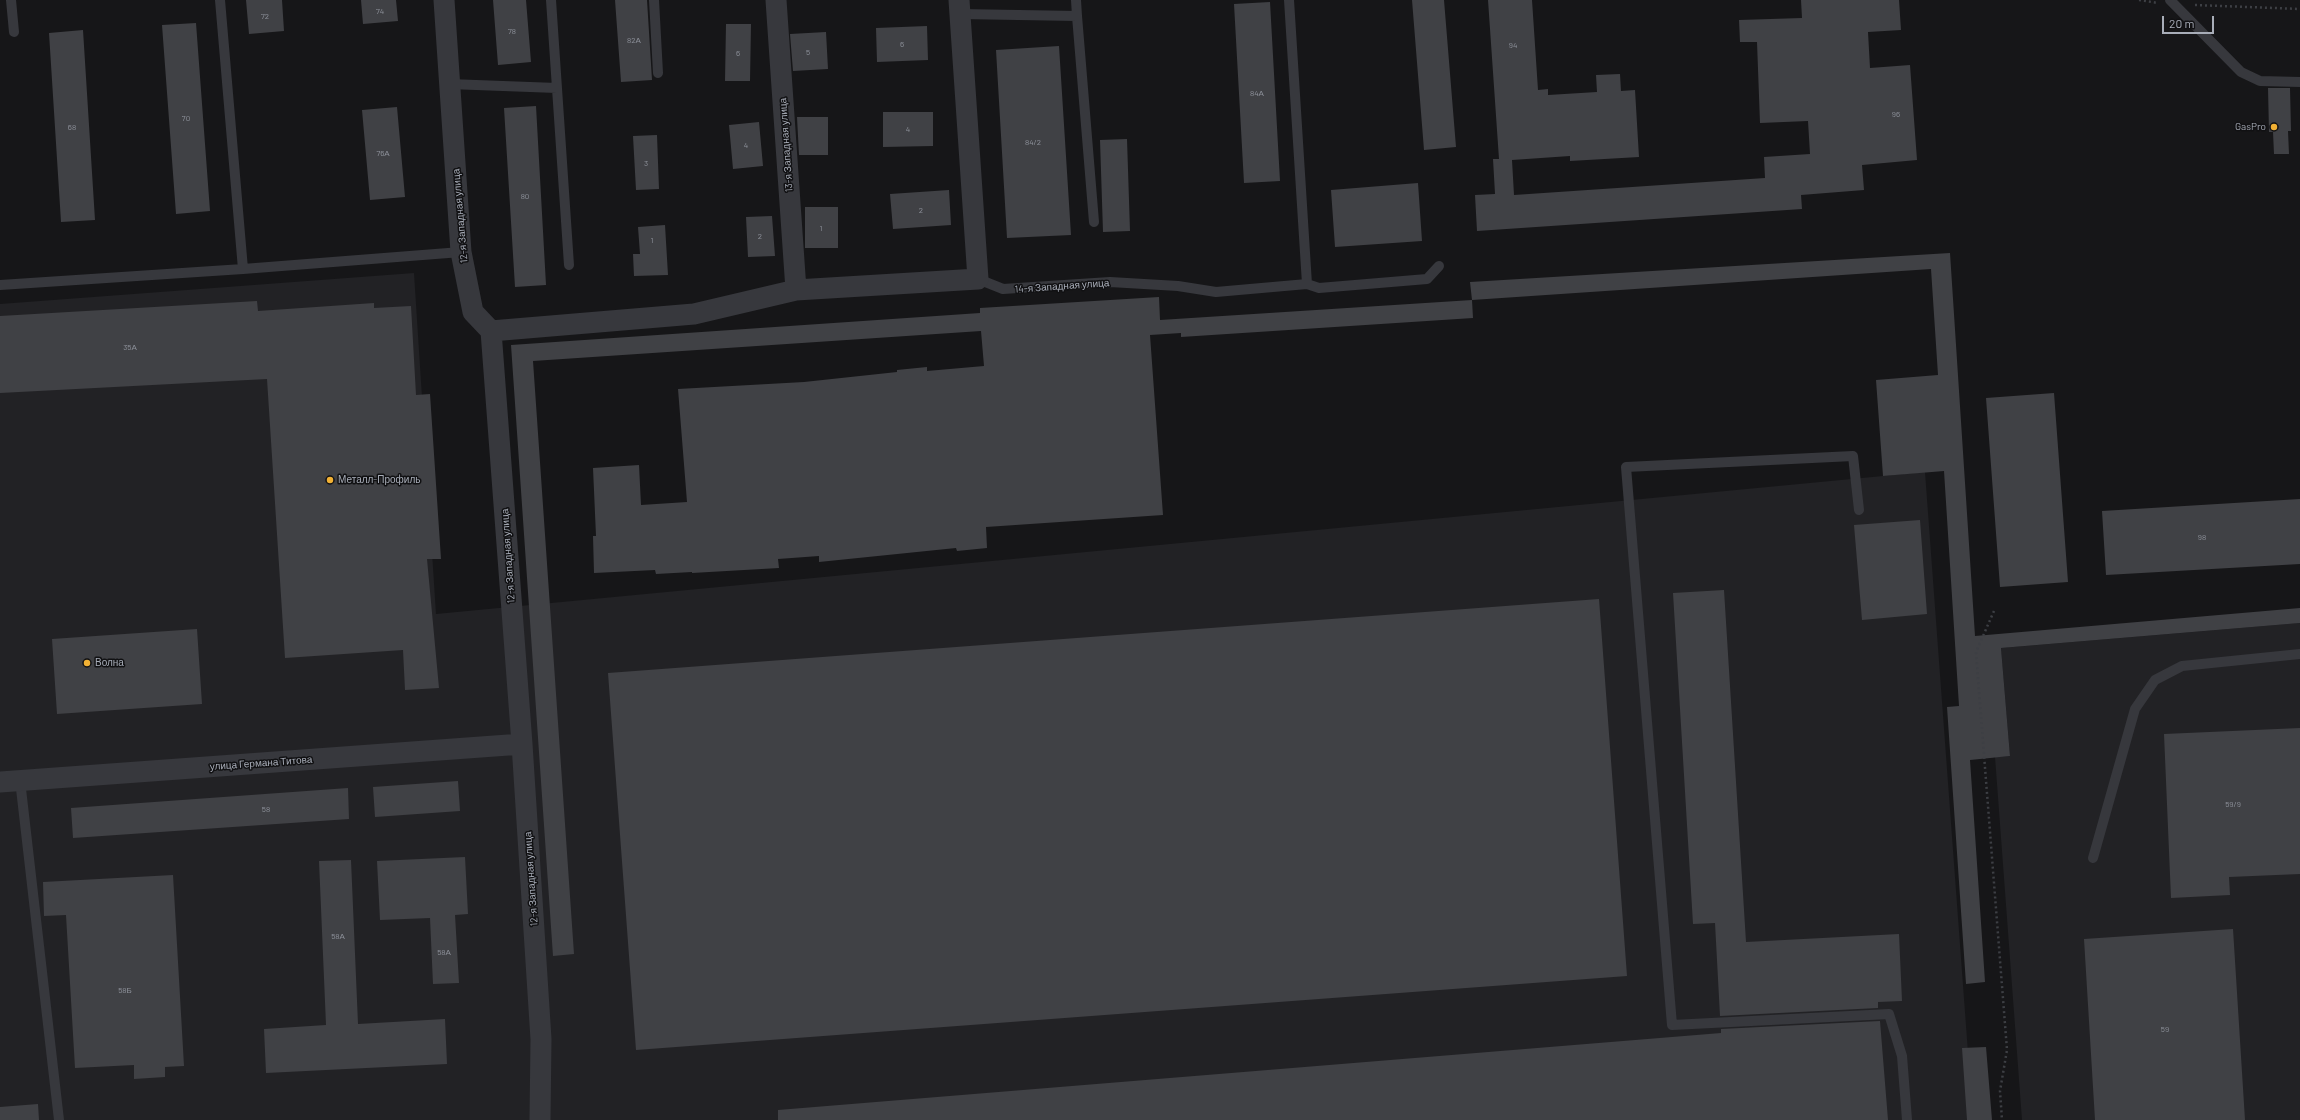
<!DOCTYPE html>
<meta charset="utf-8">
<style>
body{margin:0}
#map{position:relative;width:2300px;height:1120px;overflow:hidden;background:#161618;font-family:Barlow,sans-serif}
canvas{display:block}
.scale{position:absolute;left:2162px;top:16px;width:52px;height:18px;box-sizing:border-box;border:2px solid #a8adb8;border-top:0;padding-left:5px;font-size:12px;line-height:14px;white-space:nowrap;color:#a8adb8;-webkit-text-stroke:3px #111113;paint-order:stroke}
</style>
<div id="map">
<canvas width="2300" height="1120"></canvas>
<div class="scale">20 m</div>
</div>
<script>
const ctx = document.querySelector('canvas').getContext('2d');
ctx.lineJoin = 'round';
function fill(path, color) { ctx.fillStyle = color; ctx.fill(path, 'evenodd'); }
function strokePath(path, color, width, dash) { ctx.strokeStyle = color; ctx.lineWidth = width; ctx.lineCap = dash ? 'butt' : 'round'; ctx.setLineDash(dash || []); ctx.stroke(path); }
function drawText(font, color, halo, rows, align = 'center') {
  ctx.font = font + ' Barlow,sans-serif'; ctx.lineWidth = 3; ctx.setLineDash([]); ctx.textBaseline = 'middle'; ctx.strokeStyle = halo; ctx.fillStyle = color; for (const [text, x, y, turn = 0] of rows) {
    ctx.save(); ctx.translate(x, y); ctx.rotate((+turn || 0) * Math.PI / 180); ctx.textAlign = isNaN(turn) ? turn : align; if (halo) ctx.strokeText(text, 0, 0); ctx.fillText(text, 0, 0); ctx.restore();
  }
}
fill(new Path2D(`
 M414,273L436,614L1925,472L1973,1120H0V304Z
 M2300,623V1120H2022L1995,757L2010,756L2001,648Z`), '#222225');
fill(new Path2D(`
 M246,0H282L284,31L249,34Z
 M361,0H396L398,21L363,24Z
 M493,0H526L531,62L498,65Z
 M615,0H647L652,80L621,82Z
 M1412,0H1444L1456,147L1424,150Z
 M1488,0H1532L1538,90L1548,89V95L1597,92L1596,75L1620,74L1621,91L1635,90L1639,157L1570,161V156L1512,160L1514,195L1765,178L1764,157L1810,154L1808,121L1760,123L1757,42H1740L1739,20L1802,18L1801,0H1899L1901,30L1868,32L1870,68L1910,65L1917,160L1862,165L1864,190L1801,195L1802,209L1477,231L1475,195L1495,194L1493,159H1499Z
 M1270,2L1280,181L1244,183L1234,4Z
 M196,23L210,211L176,214L162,25Z
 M726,24H751L750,81H725Z
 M927,26L928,60L877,62L876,28Z
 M83,30L95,220L61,222L49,33Z
 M826,32L828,69L793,71L790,34Z
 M1059,46L1071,235L1007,238L996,50Z
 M2268,88H2290L2291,131H2288L2289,154H2274L2273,132H2269Z
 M536,106L546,285L515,287L504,108Z
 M397,107L405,197L370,200L362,110Z
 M883,112H933V146L883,147Z
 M797,117H828V155H799Z
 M759,122L763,166L733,169L729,125Z
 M657,135L659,189L636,190L633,136Z
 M1127,139L1130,231L1103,232L1100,140Z
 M1418,183L1422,241L1335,247L1331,190Z
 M949,190L951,225L893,229L890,194Z
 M805,207H838V248H805Z
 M772,216L775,256L748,257L746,217Z
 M665,225L668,275L634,276L633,254H640L638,227Z
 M1950,253L1975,636L2300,608V623L2001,648L2010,756L1970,760L1985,982L1966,984L1947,707L1959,706L1944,471L1883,476L1876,380L1938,375L1931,269L1472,300L1470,282Z
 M1159,297L1160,320L1472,300L1473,318L1181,337V333L1150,335L1163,515L986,527L987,548L957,551L956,548L819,562V556L778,559L779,568L692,573V572L656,574L655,570L594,573L593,536H596L593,468L639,465L641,505L687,502L678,389L804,382L897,372V370L927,367V371L984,366L981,331L533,361L574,954L553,956L511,345L980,313V308Z
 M257,301L258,311L374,303V308L411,306L416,395L430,394L441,559H427L439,688L405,690L403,650L285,658L267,379L0,393V316Z
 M2054,393L2068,582L2000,587L1986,398Z
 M2300,499V564L2106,575L2102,511Z
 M1920,520L1927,614L1862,620L1854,525Z
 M1724,590L1746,942L1899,934L1902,1001L1878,1002V1008L1720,1016L1715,923L1693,924L1673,593Z
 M1599,599L1627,976L636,1050L608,673Z
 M197,629L202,704L57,714L52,639Z
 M2300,728V874L2229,877L2230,895L2171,898L2164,734Z
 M458,781L460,811L375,817L373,787Z
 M348,788L349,819L73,838L71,808Z
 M465,857L468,914L455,915L459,983L433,984L430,918L380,920L377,861Z
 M351,860L358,1024L445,1019L447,1064L266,1073L264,1029L326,1025L319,861Z
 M173,875L184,1066L165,1067V1077L134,1079V1065L75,1068L66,915L44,916L43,882Z
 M2233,929L2245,1120H2095L2084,939Z
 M1880,1021L1888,1120H778V1110L1721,1033V1029Z
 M1986,1047L1992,1120H1967L1962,1048Z
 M38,1104L39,1120H0V1107Z`), '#404145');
strokePath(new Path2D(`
 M2139,0L2158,3
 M2195,5L2300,9
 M1994,611L1976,652L2007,1050L2000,1091L2002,1120`), '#3d3f44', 2.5, [2, 3]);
strokePath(new Path2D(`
 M11,0L14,32
 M220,0L243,269
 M551,0L569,265
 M654,0L658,73
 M1289,0L1307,284L1319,288L1427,279L1439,266
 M2170,0L2241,72L2260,81L2300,82
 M960,14L1077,16L1076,0
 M1077,16L1094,222
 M449,84L557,88
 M978,279L1003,289L1110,282L1178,286L1216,292L1307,284
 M0,285L243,269L461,252
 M1859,510L1853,456L1626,467L1672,1025L1889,1014L1902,1056L1907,1120
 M20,780L59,1120
 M2093,858L2135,709L2155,680L2182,666L2300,654`), '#37383d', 10);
strokePath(new Path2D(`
 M444,0L461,252L473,312L491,331L522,744L541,1039L540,1120
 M776,0L796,290
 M491,331L694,314L796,290L978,279L959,0
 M0,782L522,744`), '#37383d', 21);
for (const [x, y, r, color] of [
 [2274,127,4,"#f2b134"],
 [330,480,4,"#f2b134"],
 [87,663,4,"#f2b134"]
]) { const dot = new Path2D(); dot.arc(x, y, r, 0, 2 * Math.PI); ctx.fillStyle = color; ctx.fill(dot); strokePath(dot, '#111113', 1.5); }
drawText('8px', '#8e929b', null, [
 ["74",380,11],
 ["72",265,16],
 ["78",512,31],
 ["82А",634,40],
 ["6",902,44],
 ["94",1513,45],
 ["5",808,52],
 ["6",738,53],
 ["84А",1257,93],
 ["96",1896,114],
 ["70",186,118],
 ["68",72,127],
 ["4",908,129],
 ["84/2",1033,142],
 ["4",746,145],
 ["76А",383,153],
 ["3",646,163],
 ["80",525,196],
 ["2",921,210],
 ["1",821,228],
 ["2",760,236],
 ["1",652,240],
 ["35А",130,347],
 ["98",2202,537],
 ["59/9",2233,804],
 ["58",266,809],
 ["58А",338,936],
 ["58А",444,952],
 ["58Б",125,990],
 ["59",2165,1029]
]);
drawText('10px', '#a8adb8', '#111113', [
 ["GasPro",2266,127,"right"],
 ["Металл-Профиль",338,480],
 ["Волна",95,663]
], 'left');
drawText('10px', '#a8adb8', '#111113', [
 ["13-я Западная улица",786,145,-94],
 ["12-я Западная улица",460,216,-95],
 ["14-я Западная улица",1062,286,-4],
 ["12-я Западная улица",508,556,-94],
 ["улица Германа Титова",261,763,-4],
 ["12-я Западная улица",531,879,-94]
]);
</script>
